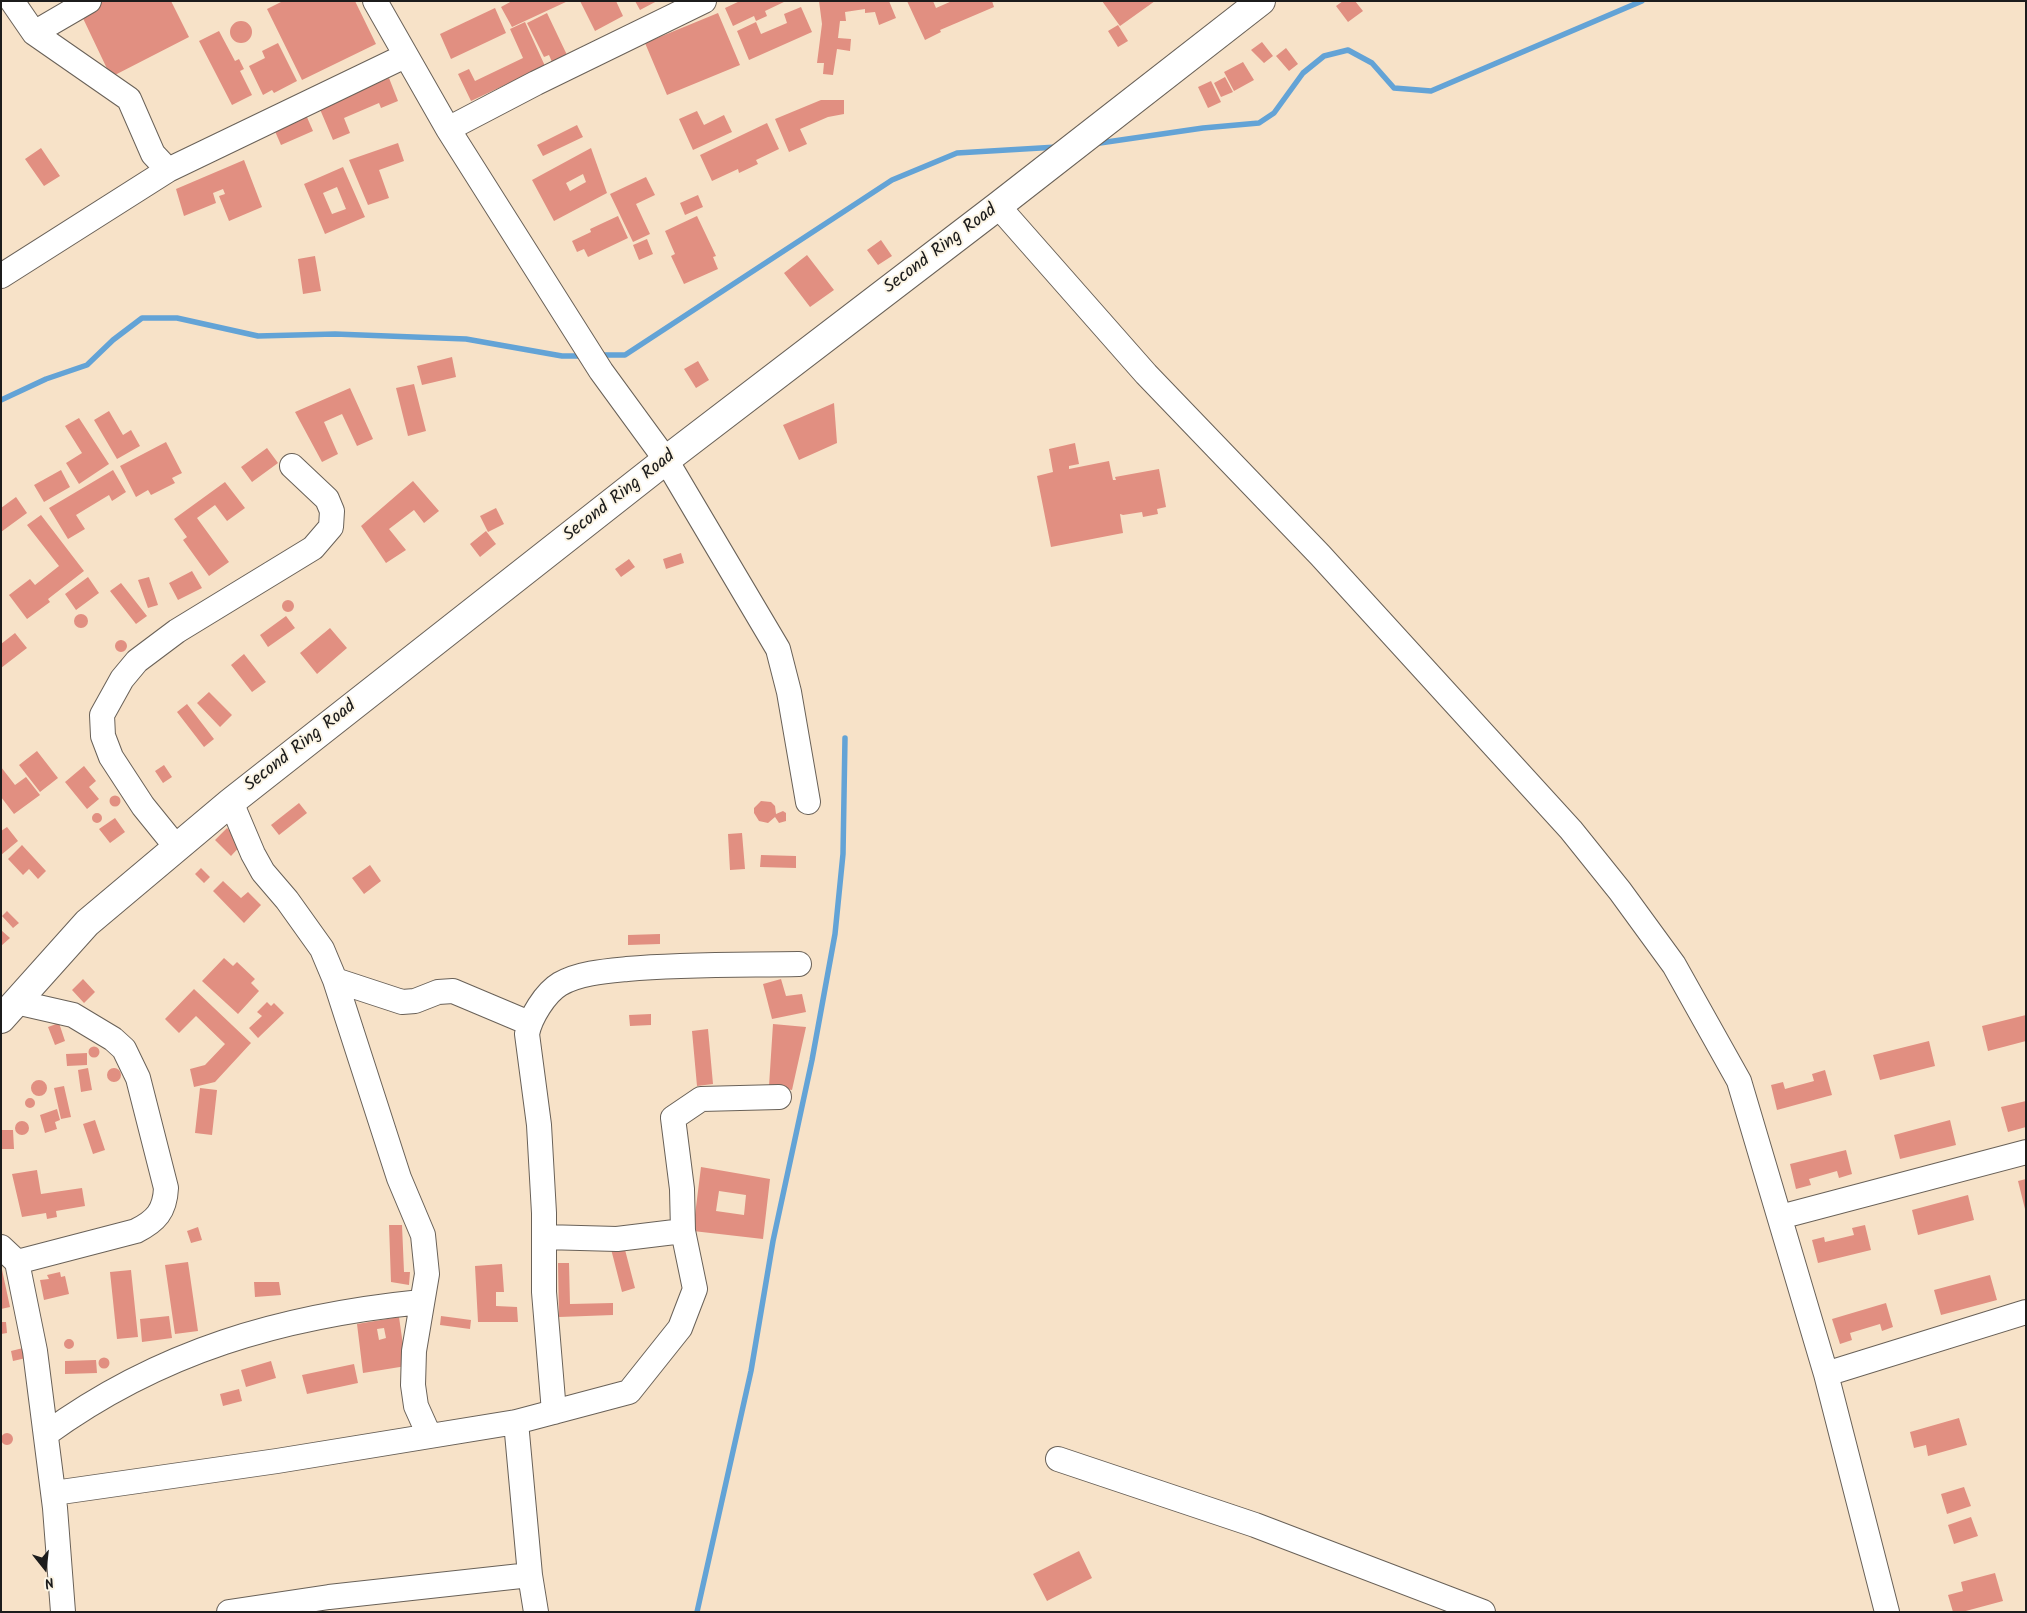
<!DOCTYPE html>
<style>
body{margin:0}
#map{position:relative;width:2027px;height:1613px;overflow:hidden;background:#f7e2c8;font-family:Kalam,sans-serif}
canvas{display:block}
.frame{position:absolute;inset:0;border:2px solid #1c1c1c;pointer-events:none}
.north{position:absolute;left:20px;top:1543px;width:50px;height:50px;-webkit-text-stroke:4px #fcf5e5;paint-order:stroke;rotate:164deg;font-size:14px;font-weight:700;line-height:20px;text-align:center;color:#1c1c1c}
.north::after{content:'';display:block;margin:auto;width:18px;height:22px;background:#1c1c1c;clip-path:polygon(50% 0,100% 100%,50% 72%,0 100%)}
</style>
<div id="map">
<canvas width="2027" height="1613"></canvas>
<div class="frame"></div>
<div class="north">N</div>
</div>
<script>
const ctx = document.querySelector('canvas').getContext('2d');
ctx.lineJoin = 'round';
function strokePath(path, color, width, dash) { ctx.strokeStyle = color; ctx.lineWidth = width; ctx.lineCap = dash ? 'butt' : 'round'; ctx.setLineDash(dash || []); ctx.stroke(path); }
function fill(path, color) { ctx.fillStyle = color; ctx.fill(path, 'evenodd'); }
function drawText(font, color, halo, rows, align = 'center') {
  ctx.font = font + ' Kalam,sans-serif'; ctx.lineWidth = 4; ctx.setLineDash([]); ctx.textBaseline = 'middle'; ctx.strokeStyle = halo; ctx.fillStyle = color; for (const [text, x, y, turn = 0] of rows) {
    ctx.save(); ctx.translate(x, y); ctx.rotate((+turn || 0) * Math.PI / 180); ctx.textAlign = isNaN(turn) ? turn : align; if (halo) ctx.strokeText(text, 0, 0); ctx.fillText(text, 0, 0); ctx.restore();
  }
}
strokePath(new Path2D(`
 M1093,144L1203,128L1259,123L1274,113L1303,73L1324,56L1348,50L1372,63L1394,88L1431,91L1642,1
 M598,355H625L892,180L957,153L1057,147
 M1,400L46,379L87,365L113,340L142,318H177L258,336L335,334L466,339L562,356H584
 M697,1612L751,1371L773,1241L812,1060L835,934L843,854L845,738`), '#63a3d6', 5.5);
fill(new Path2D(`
 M101,1H171L189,37L111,77L80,12Z
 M283,1H355L376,44L302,80L267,9Z
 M512,1H568L512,27L501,7Z
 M580,1H616L623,16L595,31Z
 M635,1H657L640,10Z
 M740,1H786L765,11L767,16L756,21L754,16L733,26L725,8Z
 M819,1H889L896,18L879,25L875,12L865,13V9L845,12L846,21H840L838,38L851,39L850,51L837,49L833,75L823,74L824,63H817L822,24Z
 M907,1H933L936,8L952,1H992L994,7L940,30L941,32L925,40Z
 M1102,1H1155L1120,26Z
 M1343,1H1355L1363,11L1348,22L1336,6Z
 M801,7L812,32L749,60L737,31L756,22L761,34L787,23L784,14Z
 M495,8L506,33L451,59L440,34Z
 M547,13L567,55L552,62L549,55L544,57L527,23Z
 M718,13L740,65L667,95L645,43Z
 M230 32a11 11 0 1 1 22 0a11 11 0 1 1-22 0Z
 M525,22L545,66L471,101L458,74L469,69L475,81L523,58L510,29Z
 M1118,25L1128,41L1118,47L1108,31Z
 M219,31L235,61L239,59L244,69L240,71L252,95L232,105L199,41Z
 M1262,42L1273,56L1264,63L1251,50Z
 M278,43L297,81L274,93L272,90L263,95L249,66L265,58L262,51Z
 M1286,48L1298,64L1289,71L1276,56Z
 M1243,62L1254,80L1234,91L1224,72Z
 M1225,77L1233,92L1221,97L1214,83Z
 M389,78L398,101L381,108L379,103L344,118L350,133L333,140L319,107Z
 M1211,81L1221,102L1208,108L1198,87Z
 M821,100H844V114L828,117L800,129L807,144L789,152L775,119Z
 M697,111L704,125L724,115L732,132L693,150L679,119Z
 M306,115L313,131L281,145L274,129Z
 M767,123L779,149L756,160L758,164L739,173L738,169L712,181L700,155Z
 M577,125L583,137L543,156L537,145Z
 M398,143L404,161L379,170L389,198L368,205L349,160Z
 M41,148L60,176L44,186L25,159Z
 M591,148L607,193L554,221L532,180ZM583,174L586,182L570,191L566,183Z
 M244,160L262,207L229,221L219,196L225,194L223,189L213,193L216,203L184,216L176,189Z
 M343,167L365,217L325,234L304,184ZM337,187L346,209L332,214L323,193Z
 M646,177L655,195L636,204L650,234L633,242L610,194Z
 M698,195L703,207L685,215L680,203Z
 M618,216L628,238L588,257L584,249L577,252L572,241L591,232L590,229Z
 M697,216L716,256L713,257L718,269L684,284L671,256L675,254L665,231Z
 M647,239L653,254L639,260L633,245Z
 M881,240L892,256L878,265L867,250Z
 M807,255L834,290L810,307L784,273Z
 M315,256L321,291L303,294L298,259Z
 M452,357L456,377L422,385L417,366Z
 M698,361L709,380L696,388L684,369Z
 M414,384L426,431L408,436L396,388Z
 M350,388L373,439L357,446L342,414L324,422L338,454L322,462L295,412Z
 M834,403L837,443L799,460L783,425Z
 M109,411L123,435L131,430L140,446L117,459L94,420Z
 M79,418L109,464L79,484L66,463L82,453L65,426Z
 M166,442L182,473L172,478L175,483L151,495L148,490L136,497L120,466Z
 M1075,443L1079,464L1069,466V469L1109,461L1113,480H1116L1115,477L1159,469L1166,507L1157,509L1158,514L1143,517L1142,512L1123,515L1120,514L1123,533L1051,547L1037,476L1053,472L1049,449Z
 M267,448L278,463L252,482L241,467Z
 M61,470L70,487L44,502L34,485Z
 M113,470L126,492L112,501L109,495L76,515L85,529L68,539L49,508Z
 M413,481L439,511L424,523L414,510L389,529L406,550L386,563L361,526Z
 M225,482L245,508L227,521L215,505L197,518L229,562L209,576L183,540L187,537L174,519Z
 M16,497L27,513L1,532V508Z
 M496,508L504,524L488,532L480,516Z
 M41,515L84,571L48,599L50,602L27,619L9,595L30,579L35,585L59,566L27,525Z
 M486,531L496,544L480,557L470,544Z
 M681,553L684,563L666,569L663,559Z
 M629,559L635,567L621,577L615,569Z
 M192,571L202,588L178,600L169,583Z
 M88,577L99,593L76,610L65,594Z
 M149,577L158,605L148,608L138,580Z
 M121,583L147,616L136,624L110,591Z
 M282 606a6 6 0 1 1 12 0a6 6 0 1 1-12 0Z
 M74 621a7 7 0 1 1 14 0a7 7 0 1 1-14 0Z
 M286,616L295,628L268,647L260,635Z
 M330,628L347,648L317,674L300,653Z
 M15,633L27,648L1,668V644Z
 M115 646a6 6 0 1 1 12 0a6 6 0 1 1-12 0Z
 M244,654L266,682L252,692L231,665Z
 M209,692L232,715L220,727L197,703Z
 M187,704L214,739L204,747L177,712Z
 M37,751L58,778L40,792L19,765Z
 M164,765L172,777L163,783L155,771Z
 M84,766L96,781L89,787L99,799L87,809L65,782Z
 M1,767L15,785L26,777L40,795L14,814L1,797Z
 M109.5 801a5.5 5.5 0 1 1 11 0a5.5 5.5 0 1 1-11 0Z
 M761,801L771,802L775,806L776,814L783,811L786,813V821L779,823L775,817L768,823L759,821L754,813V808Z
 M299,803L307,813L279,835L271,825Z
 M92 818a5 5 0 1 1 10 0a5 5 0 1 1-10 0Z
 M115,818L125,832L110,843L99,829Z
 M7,827L18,841L1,855V831Z
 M227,828L243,843L231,856L215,840Z
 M742,833L745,869L730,870L728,834Z
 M22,845L46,871L38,879L29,869L23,875L8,859Z
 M761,855L796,856V868L760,867Z
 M370,865L381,881L364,894L352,878Z
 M201,868L210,877L204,883L195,874Z
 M223,881L241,898L248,892L261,905L244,923L213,891Z
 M7,911L19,923L13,928L2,916Z
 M1,930L10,938L1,946Z
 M660,934V944L628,945V935Z
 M224,958L233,966L237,962L255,979L251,983L259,991L238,1014L202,981Z
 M83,979L95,992L84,1003L72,990Z
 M781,979L786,996L802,994L806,1012L772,1019L763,984Z
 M194,989L251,1043L215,1082L194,1087L190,1069L205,1065L225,1044L196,1016L179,1033L165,1019Z
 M267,1002L271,1006L274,1003L284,1013L258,1038L249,1028L262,1016L257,1012Z
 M651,1014V1025L630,1026L629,1015Z
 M2026,1015V1041L1988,1051L1982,1026Z
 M59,1023L65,1041L55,1045L48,1027Z
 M773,1024L806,1027L792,1090L769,1086Z
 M708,1029L713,1084L697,1086L692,1031Z
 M1929,1041L1935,1066L1880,1080L1873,1055Z
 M88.5 1052a5.5 5.5 0 1 1 11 0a5.5 5.5 0 1 1-11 0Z
 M87,1053V1065L67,1066L66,1054Z
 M88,1068L92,1090L81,1092L78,1070Z
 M107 1075a7 7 0 1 1 14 0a7 7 0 1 1-14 0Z
 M1825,1070L1832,1095L1777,1110L1771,1085L1783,1082L1785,1089L1814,1081L1812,1074Z
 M31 1088a8 8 0 1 1 16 0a8 8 0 1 1-16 0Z
 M64,1086L71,1117L61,1119L54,1088Z
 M200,1088L217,1090L212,1135L195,1133Z
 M25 1103a5 5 0 1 1 10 0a5 5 0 1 1-10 0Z
 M2026,1101V1127L2008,1132L2001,1107Z
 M57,1109L60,1120L55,1122L57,1129L45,1133L40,1115Z
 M95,1120L105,1150L93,1154L83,1124Z
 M1950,1120L1956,1145L1900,1159L1894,1135Z
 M15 1128a7 7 0 1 1 14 0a7 7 0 1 1-14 0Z
 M1,1130H13L14,1149H1Z
 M1846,1150L1852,1174L1839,1178L1837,1171L1809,1179L1811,1185L1796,1189L1790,1164Z
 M701,1167L770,1179L763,1239L693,1231ZM719,1191L746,1195L744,1215L716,1211Z
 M37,1170L41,1194L82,1188L85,1206L56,1211L57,1217L47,1219L46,1213L22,1217L12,1174Z
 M2026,1179V1208L2025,1209L2018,1181Z
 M1968,1195L1974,1220L1918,1235L1912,1210Z
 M389,1225H402L404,1272H410L409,1285L391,1282Z
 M1865,1225L1871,1250L1818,1263L1812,1240L1824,1237L1825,1242L1854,1235L1852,1228Z
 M198,1227L202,1240L191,1243L187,1231Z
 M624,1246L635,1288L622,1292L611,1249Z
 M188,1262L198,1331L175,1334L165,1265Z
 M558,1263H569L570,1304L613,1303V1315L559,1317Z
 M502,1264L504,1292H496V1306L517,1307L518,1322H478L475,1266Z
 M1,1265L10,1307L1,1309Z
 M131,1270L138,1337L117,1339L110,1272Z
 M60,1272L61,1277L65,1276L69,1294L44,1300L40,1280L49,1279L47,1275Z
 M1990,1275L1997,1300L1941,1315L1934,1290Z
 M254,1282H279L281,1295L255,1297Z
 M1886,1303L1893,1327L1882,1331L1880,1324L1850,1333L1852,1340L1840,1344L1832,1319Z
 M169,1316L172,1338L142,1342L140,1319Z
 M441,1316L471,1320L470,1329L440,1325Z
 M399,1317L406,1366L363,1373L357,1324ZM384,1328L386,1338L379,1340L377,1329Z
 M1,1322H6L7,1333L1,1334Z
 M64 1344a5 5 0 1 1 10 0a5 5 0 1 1-10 0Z
 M23,1348L26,1358L13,1361L11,1351Z
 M98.5 1363a5.5 5.5 0 1 1 11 0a5.5 5.5 0 1 1-11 0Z
 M96,1360L97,1373L65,1374V1361Z
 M271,1361L276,1378L246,1387L241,1370Z
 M354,1364L358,1383L307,1394L302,1375Z
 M239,1389L242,1401L223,1406L220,1394Z
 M1959,1418L1967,1445L1928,1456L1926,1445L1914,1448L1910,1432Z
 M1 1439a6 6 0 1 1 12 0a6 6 0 1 1-12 0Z
 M1964,1487L1971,1506L1947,1514L1941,1494Z
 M1971,1517L1978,1536L1954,1544L1948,1525Z
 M1079,1551L1092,1578L1047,1601L1033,1574Z
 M1995,1573L2003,1601L1962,1612H1953L1948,1595L1963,1591L1961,1582Z`), '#e18f81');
const minor = new Path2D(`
 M12,1L34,33L129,99L153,154L168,170L405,56
 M375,1L448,129L601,371L666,460L778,649L789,692L808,802
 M34,33L89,1
 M448,129L536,83L704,1
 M998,206L1146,374L1320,555L1571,830L1620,891L1674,965L1739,1081L1826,1374L1887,1612
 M1,276L168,170
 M231,802L253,854L263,872L287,900L322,949L335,980L399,1178L423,1235L427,1274L414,1351L413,1385L416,1406L429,1435
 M177,848L143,806L111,757L103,736L102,715L122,679L137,661L177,631L313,548L331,527L332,511L327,499L292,466
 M335,980L402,1002L415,1001L438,992L453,991L529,1023
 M16,1002L73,1015L113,1039L124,1049L138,1078L166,1188C165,1211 156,1221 136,1231L17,1262
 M1780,1217L2026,1152
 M544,1237L617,1239L683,1231L682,1189L673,1118L701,1099L779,1097
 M1,1247L17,1262L35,1351L55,1508L63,1612
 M1826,1374L2026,1312
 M554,1412L544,1292V1213L539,1125L527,1034C530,1018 545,993 560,984C579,973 606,971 627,969C684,964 741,965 799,964
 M516,1422L530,1575L536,1612
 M46,1434C160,1351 282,1316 421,1302
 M1058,1459L1255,1525L1483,1612
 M54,1493L277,1461L516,1422L629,1392L680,1328L695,1289L683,1231
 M229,1612L329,1597L530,1575`);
const major = new Path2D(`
 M1,1019L87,923L231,802L666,460L998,206L1261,1`);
strokePath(minor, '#696158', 26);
strokePath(major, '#696158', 30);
strokePath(minor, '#fff', 24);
strokePath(major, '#fff', 28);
drawText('18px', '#1c1c1c', '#fcf5e5', [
 ["Second Ring Road",941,250,-37],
 ["Second Ring Road",620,497,-38],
 ["Second Ring Road",301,747,-38]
]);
</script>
